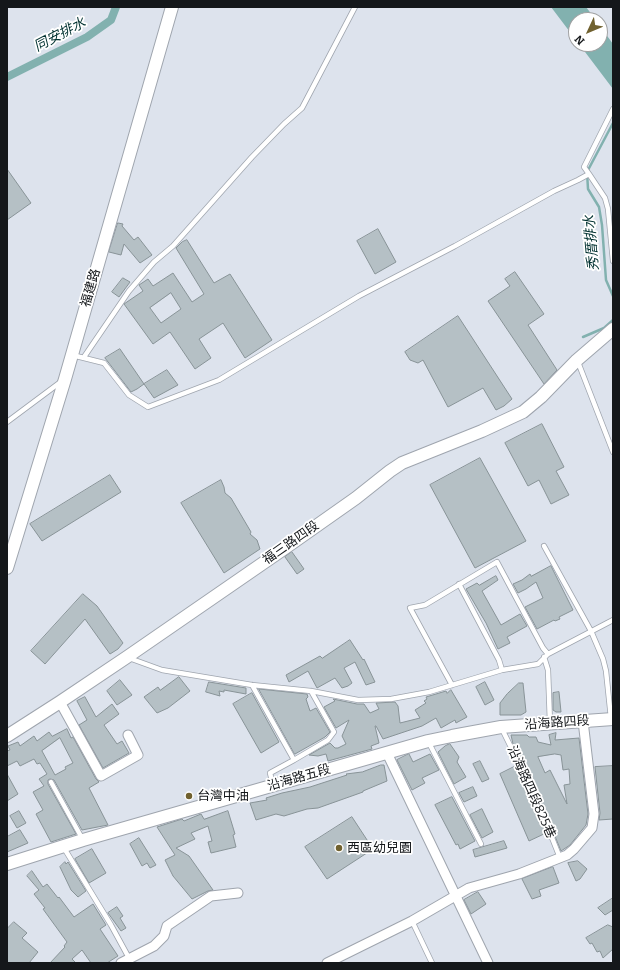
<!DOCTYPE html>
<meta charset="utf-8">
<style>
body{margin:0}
#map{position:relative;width:620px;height:970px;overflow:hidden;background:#dde3ed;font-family:Bitter,serif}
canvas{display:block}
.frame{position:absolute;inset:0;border:8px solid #14171a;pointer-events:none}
.north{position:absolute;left:568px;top:12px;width:40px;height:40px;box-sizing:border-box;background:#fff;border:1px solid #a1a2a3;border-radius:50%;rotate:226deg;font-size:11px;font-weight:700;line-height:16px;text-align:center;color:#14171a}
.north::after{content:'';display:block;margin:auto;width:14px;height:18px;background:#70612f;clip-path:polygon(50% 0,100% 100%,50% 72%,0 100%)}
</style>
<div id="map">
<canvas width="620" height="970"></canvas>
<div class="frame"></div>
<div class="north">N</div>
</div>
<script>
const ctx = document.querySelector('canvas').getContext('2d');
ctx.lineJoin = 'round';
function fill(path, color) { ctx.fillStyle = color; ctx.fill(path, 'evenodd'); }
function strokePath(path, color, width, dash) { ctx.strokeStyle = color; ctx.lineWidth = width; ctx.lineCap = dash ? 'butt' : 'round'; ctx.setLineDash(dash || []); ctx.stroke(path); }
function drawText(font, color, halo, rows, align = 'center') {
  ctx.font = font + ' Bitter,"Noto Sans TC",serif'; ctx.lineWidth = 3.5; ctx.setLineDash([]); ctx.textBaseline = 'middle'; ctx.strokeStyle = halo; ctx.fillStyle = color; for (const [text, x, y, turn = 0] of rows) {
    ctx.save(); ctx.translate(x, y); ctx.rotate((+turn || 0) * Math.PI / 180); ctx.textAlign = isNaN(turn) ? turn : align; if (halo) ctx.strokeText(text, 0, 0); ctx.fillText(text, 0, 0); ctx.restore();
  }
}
fill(new Path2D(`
 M551,7H586L596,20H576V40Z
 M600,26L613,44V89L579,44H600Z`), '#82b1af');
strokePath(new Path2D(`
 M613,123L587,172L588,189L599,207L602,225L606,280L613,296
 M583,337L604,328L613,320`), '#82b1af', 2.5);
strokePath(new Path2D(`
 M7,77L87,37L111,20L116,7`), '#82b1af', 8);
const building = new Path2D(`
 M7,169L31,203L7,220Z
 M118,223L123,224L122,226L134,240L138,237L152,255L140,263L124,244L121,255L109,252Z
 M378,229L396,262L375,274L357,241Z
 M187,240L214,283L230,274L272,340L245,358L223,323L199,339L211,358L195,369L170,332L153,344L124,304L143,291L139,285L148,279L153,286L173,273L192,302L204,294L176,248L182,242ZM171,293L181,309L161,323L150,308Z
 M515,272L544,314L528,325L557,370L544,384L488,301L510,286L505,279Z
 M123,278L130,282L119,297L112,292Z
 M458,316L512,399L504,406L496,410L483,388L448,407L423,360L418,363L410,360L405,352Z
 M120,349L144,384L137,389L131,392L105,358Z
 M167,370L178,385L154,398L144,384Z
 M542,424L564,467L556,471L569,495L551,504L539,480L528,486L505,443Z
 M480,458L526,541L475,568L430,485Z
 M110,475L121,492L42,541L30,524Z
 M221,480L224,487L225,493L231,498L251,532L250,534L257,540L260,549L224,573L181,503Z
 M292,552L304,569L297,574L285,557Z
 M551,566L573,610L559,617L560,619L555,621L554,620L537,629L525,607L543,598L536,582L526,589L518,593L513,584L522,580L530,574L531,576Z
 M496,576L498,580L482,591L501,625L520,614L527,626L507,637L510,643L498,649L486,623L466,589L477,583L479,585Z
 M83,594L97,606L123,643L118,649L110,654L85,619L45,664L31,651Z
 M350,640L363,660L364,659L375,682L366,685L355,662L344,668L352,683L348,686L342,688L335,678L317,688L308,671L289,682L286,675L320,656L322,658Z
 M179,677L190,691L168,708L157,713L144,697L158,687L160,690Z
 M120,680L132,695L117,705L107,691Z
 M209,682L246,688V694L224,690V692L219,691L220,696L206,692Z
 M485,682L494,700L485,705L476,687Z
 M519,683H523L526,712L521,715H500V703L507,694Z
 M259,689L307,694L308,697L306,699L310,711L316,708L330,732L325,737L295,754Z
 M451,690L467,717L456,723L455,720L441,728L436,718L422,726L383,739L376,726H375L379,743L371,746L372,749L328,761L326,754L318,756L309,755L330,743L335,748H338L346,744L342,736L349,720L336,728L324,707L335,701L333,699L357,704H364L370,713L379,709L376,703L395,702L398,706L400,723L420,718L415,710L426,703L424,701L427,699L426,697L446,691L447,693Z
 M559,692L561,712H556L553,710V693Z
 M252,693L279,742L261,753L233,704Z
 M85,697L96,717L112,704L119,714L104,725L117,744L122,741L129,753L103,768L79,725L87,720L77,701Z
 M67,729L71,738L73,737L96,779L99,782L89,788L108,825L82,830L54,780L50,779L48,780V784L76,834L51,842L36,814L43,810L33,792L44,786L39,779L47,774L40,763L37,764L34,759L20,766L17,761L7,766V751L10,750L8,746L18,742L20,746L34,736L37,741L49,732L52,736ZM60,738L73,763L65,767L66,769L55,775L42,751Z
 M556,733L555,740L579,738L588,814L586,825L570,845L561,851L540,799L513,744L511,735H527L529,737H536L538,742L551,745L549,735ZM555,754L561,755L563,770L569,769L570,784L564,785L567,804L550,770L545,773L538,757Z
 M450,744L459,757L457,762L466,777L454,784L438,752L445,746Z
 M409,754L413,762L430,754L439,770L422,778L425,783L412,790L397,760Z
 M480,761L489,779L482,782L473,764Z
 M381,765H384L387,781L363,791V792L318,808L307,809L284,816L276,814L256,820L250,803L267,800L266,798L282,793L310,787L347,775L346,774L362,772Z
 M516,766L534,802L546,833L529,841L500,774Z
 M613,766V819L599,820L600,813L595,767Z
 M7,774L18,794L7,801Z
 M473,787L477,796L464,802L459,793Z
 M452,797L475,841L460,849L458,844L456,845L435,805Z
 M482,809L493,832L482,838L470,815Z
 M19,811L26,823L17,828L10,816Z
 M228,811L235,834L233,835L236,847L211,853L208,842L212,841L208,826L191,833L195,839L176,848L189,856L213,890L208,891L192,899L173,876L165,860L175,855L157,827L182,819L184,821L201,814L204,819Z
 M352,817L373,849L327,879L305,847Z
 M20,830L28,843L7,852V837Z
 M139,838L156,865L150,868L147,863L142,866L130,844Z
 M504,841L507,848L475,857L473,850Z
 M92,849L106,873L89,883L75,859Z
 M578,861L587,869L580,879L576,881L568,863Z
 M65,862L66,864L68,862L86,891L78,897L71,890L60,867Z
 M553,867L559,883L539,890L541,896L532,899L522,879Z
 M32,871L43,887L47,884L58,898L59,897L74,917L93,904L106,925L100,929L118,956L107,963H91L82,950L72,959L76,963H50L65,947L64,946L67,942L43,909L45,908L34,894L39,890L27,876Z
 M478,892L486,904L471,914L464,900Z
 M613,898V910L605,915L598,908Z
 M117,907L123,916L120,918L126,928L121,931L108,913Z
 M14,922L27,933L22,938L38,952L29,963H7V929Z
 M608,925L613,927V949L603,958L600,951L597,952L592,943L590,944L586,938Z`);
fill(building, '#b5c0c5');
strokePath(building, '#889397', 1);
const lane = new Path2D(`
 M589,174L605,198L608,209L613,261
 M72,355L104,363L129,395L148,407L219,380L359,296L455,246L554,191L578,180L589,174L584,167L613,109
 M84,357L129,291L154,262L173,246L252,157L284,124L302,108L355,7
 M578,362L613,452
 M7,422L62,381
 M544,546L591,631L603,659L606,671L611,718
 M459,584L499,660L502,670
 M544,657L548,670L550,723
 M129,658L162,670L252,685L311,691L358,700L391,699L429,692L502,670L538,664L548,654L613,620
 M252,685L294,760L328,740L334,732L311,691
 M452,685L410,608L425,605L497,562L543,648L548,654
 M502,729L537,800L560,858
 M428,741L481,844
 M51,782L83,840
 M273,785L270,773L294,760
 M64,848L111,925L129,958
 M412,921L432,963`);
const street = new Path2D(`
 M60,702L101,776L138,755L128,735
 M387,753L488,963
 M121,963L154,946L164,936L167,926L211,896L238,893
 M327,963L412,921L469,888L519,874L567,855L574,849L592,828L594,814L583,721`);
const secondary = new Path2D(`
 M7,568L65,379L172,7
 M7,736L60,702L127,657L285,548L356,498L390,471L402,463L482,431L523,412L541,397L577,360L613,329
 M7,864L83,840L428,741L452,736L501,727L613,719`);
strokePath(lane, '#9fa5ae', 6);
strokePath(street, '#9fa5ae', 11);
strokePath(secondary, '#9fa5ae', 14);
strokePath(lane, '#fff', 4.5);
strokePath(street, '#fff', 9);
strokePath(secondary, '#fff', 12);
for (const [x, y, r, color] of [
 [189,796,4,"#70612f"],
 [339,848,4,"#70612f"]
]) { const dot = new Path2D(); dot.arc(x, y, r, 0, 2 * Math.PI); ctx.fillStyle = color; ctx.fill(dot); strokePath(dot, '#fff', 1.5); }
drawText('13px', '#14171a', '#fff', [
 ["福建路",91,288,-74],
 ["福三路四段",291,543,-35],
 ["沿海路四段",557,723,-4],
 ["沿海路五段",299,778,-16],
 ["沿海路四段825巷",531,792,66]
]);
drawText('13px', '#14171a', '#fff', [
 ["台灣中油",197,796],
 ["西區幼兒園",347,848]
], 'left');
drawText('italic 14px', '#003130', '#fff', [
 ["同安排水",60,35,-28],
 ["秀厝排水",592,243,-95]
]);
</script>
